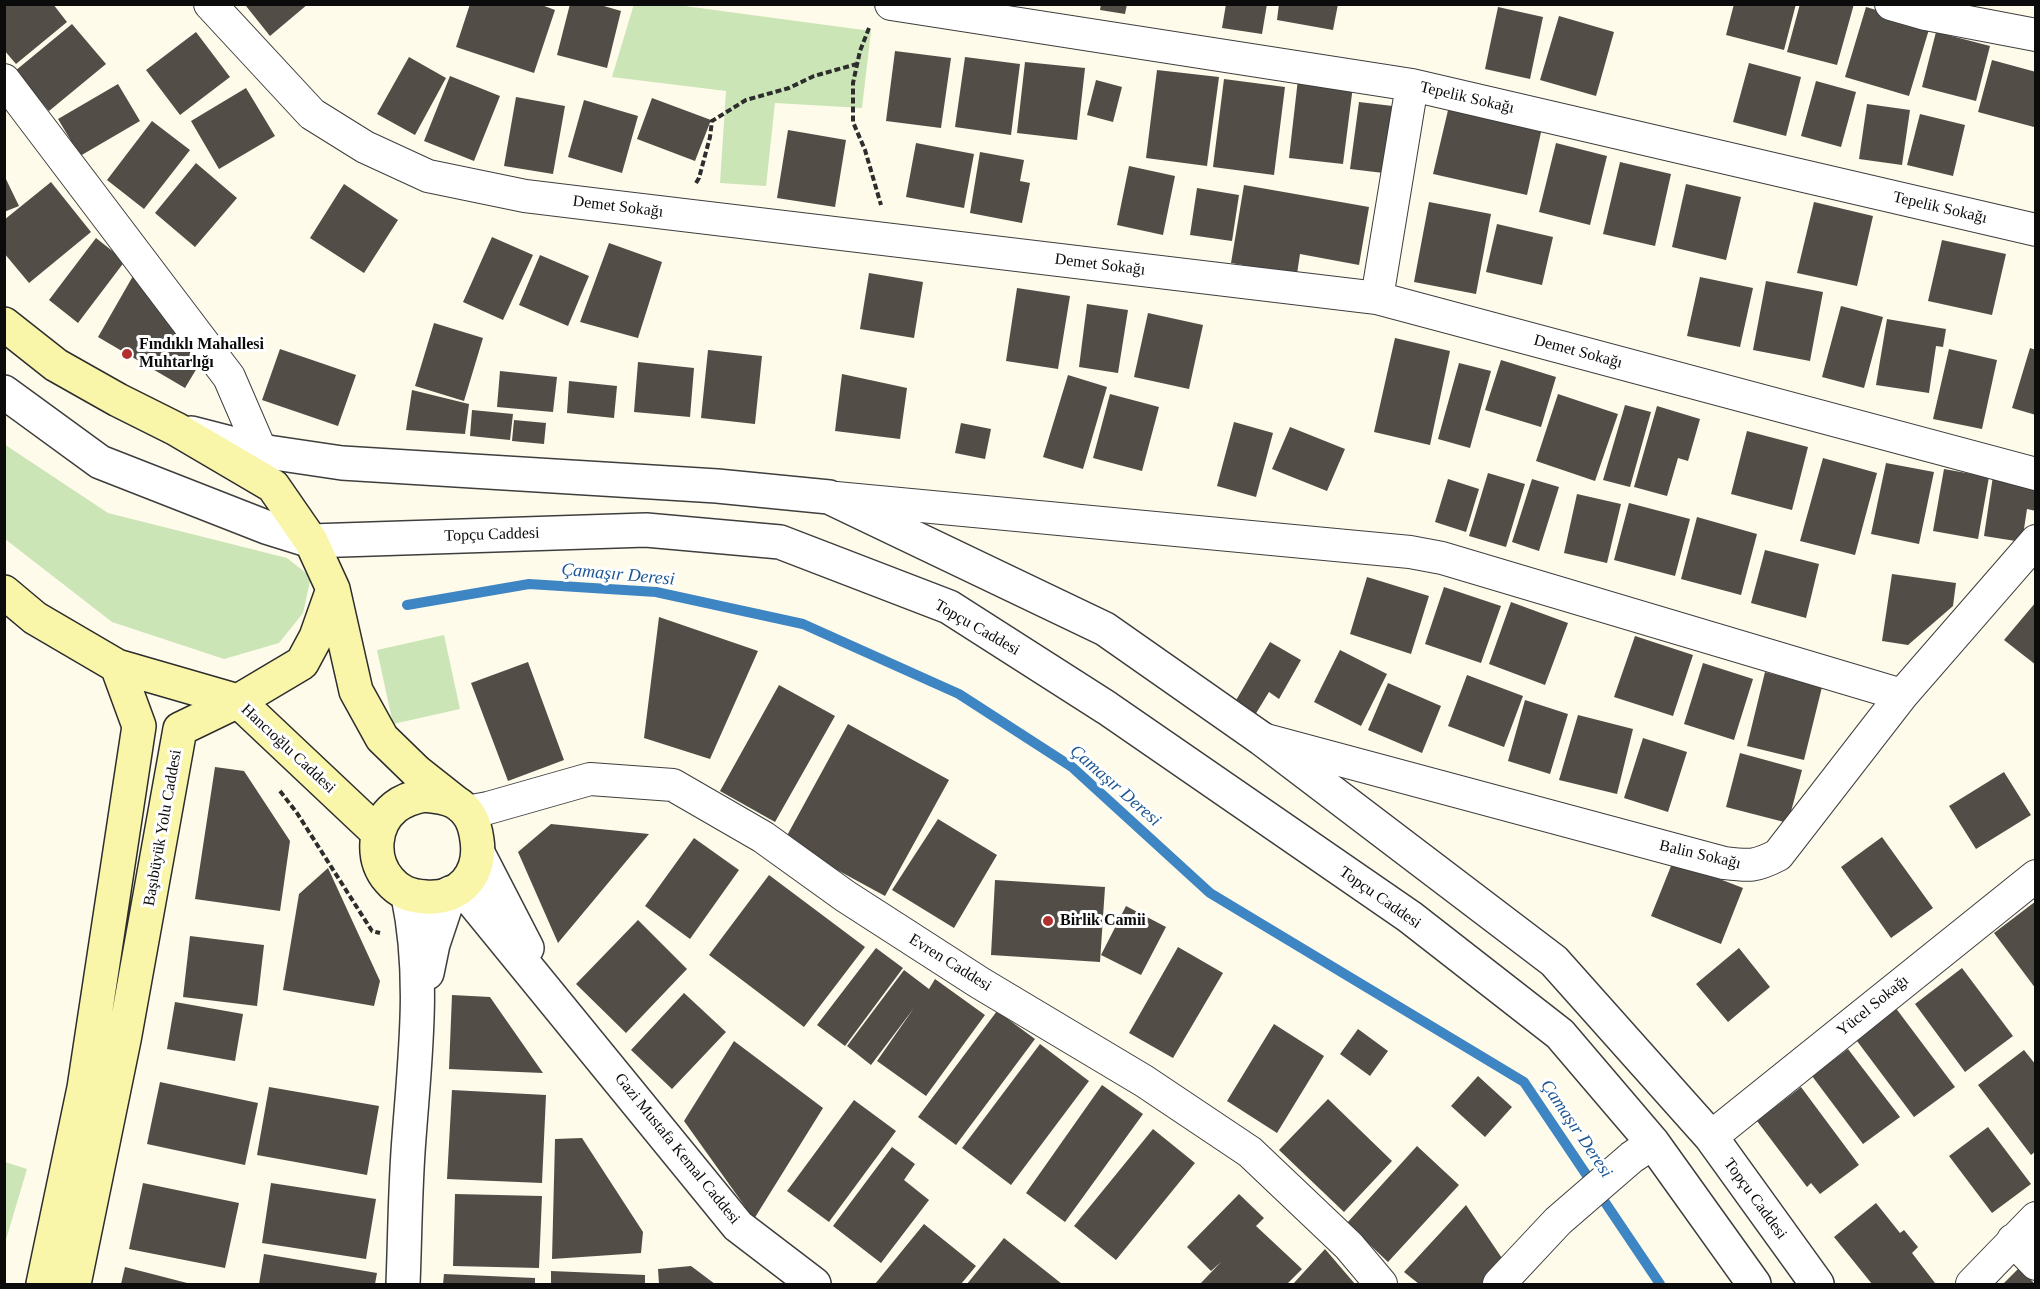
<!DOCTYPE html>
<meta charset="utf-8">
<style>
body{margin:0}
#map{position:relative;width:2040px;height:1289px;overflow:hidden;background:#fefbea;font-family:Georgia,serif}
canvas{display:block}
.frame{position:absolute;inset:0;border:6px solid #0b0b0b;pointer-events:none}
</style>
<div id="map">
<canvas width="2040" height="1289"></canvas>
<div class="frame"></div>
</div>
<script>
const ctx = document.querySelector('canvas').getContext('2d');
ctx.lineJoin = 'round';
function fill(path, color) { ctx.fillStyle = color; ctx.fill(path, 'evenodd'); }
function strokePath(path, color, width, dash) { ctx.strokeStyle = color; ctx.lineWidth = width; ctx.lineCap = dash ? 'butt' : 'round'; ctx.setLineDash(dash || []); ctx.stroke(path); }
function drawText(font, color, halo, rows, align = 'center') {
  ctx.font = font + ' Georgia,serif'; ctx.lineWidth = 6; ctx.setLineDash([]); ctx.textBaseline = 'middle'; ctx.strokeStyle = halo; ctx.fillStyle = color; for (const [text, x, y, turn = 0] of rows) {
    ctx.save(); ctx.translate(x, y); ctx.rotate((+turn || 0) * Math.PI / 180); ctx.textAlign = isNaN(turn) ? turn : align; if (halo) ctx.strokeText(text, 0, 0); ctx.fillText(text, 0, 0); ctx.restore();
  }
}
fill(new Path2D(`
 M634,4L677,5L871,31L862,108L775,103L766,186L720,183L726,91L612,77Z
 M4,444L108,513L287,558L311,577L303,613L279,643L224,659L112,622L5,539Z
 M444,635L460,709L393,724L377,650Z
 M5,1162L27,1169L5,1243L4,1162Z`), '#cbe5b7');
strokePath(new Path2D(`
 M407,605L529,584L656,592L803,624L959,694L1072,767L1210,893L1524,1082L1660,1284`), '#3e85c3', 10);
fill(new Path2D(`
 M4,4H53L67,22L16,64L4,50Z
 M248,4H308L270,36L246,6Z
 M470,4H539L555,10L534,73L456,47Z
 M570,4H597L621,11L607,68L557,55Z
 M1101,4H1127L1125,14L1100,10Z
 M1226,4H1267L1262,34L1222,28Z
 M1279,4H1338L1333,30L1277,20Z
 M1734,4H1796L1784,50L1726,35Z
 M1800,4H1854L1837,65L1787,52Z
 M1498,7L1543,17L1530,79L1485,69Z
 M1866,7L1930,26L1909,96L1845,77Z
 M1559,16L1614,32L1596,96L1540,80Z
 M72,24L106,64L49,111L15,71Z
 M196,32L230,77L180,115L146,70Z
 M1936,32L1990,46L1976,101L1922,87Z
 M895,51L951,58L941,128L886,121Z
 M409,57L446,78L415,135L377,114Z
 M965,57L1020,64L1011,135L955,127Z
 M1992,60L2036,72L2034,127L1978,112Z
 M1025,62L1085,68L1077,140L1017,133Z
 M1749,63L1801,77L1786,136L1733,122Z
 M1157,70L1219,77L1207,166L1146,158Z
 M450,76L500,96L474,161L424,141Z
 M1224,79L1285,87L1274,175L1213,167Z
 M1298,79L1353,86L1343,164L1289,158Z
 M1096,80L1122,87L1113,122L1087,115Z
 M1816,81L1856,92L1841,147L1801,136Z
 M118,84L140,121L80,156L58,119Z
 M246,88L275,136L219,169L191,121Z
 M516,97L565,106L553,174L504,166Z
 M652,98L711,120L695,161L637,139Z
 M584,100L638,116L622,173L568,157Z
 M1359,102L1401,107L1392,174L1350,169Z
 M1867,104L1910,110L1902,165L1859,159Z
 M1449,106L1542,128L1527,195L1433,174Z
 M1920,114L1965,125L1953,176L1907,165Z
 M152,121L190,150L144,209L107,180Z
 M788,130L846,140L835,207L777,198Z
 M916,143L974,154L964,208L906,197Z
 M1556,143L1607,156L1590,225L1539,212Z
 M980,152L1024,160L1020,181L1030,183L1022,223L970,213Z
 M1620,162L1671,174L1655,246L1603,234Z
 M196,163L237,198L195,247L155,213Z
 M1129,166L1175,176L1163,235L1117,225Z
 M4,175L19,206L4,212Z
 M51,182L91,232L29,283L4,253V220Z
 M344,184L398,220L364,273L310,238Z
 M1686,184L1741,197L1726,260L1672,247Z
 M1244,185L1369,207L1359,265L1300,254L1297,274L1231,263Z
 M1197,188L1239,195L1232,241L1190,235Z
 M1429,202L1491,214L1476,294L1414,282Z
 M1814,202L1873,216L1857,286L1797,273Z
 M1497,224L1553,237L1542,285L1486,272Z
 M492,237L533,255L503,320L463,302Z
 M96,238L125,261L78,323L49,300Z
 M1942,240L2006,254L1992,315L1928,301Z
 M609,243L662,262L638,338L580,322Z
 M540,255L589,276L568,326L519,305Z
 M869,273L923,282L914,338L860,329Z
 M133,276L203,358L185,388L98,337Z
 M1700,277L1753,288L1740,347L1687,336Z
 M1766,281L1823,292L1810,361L1753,350Z
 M1017,288L1070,296L1058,369L1006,361Z
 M1087,304L1128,310L1118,373L1079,367Z
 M1841,306L1883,317L1864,388L1822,377Z
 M1148,313L1203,325L1189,389L1134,377Z
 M1887,319L1946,329L1943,347L1936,346L1929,393L1876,385Z
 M434,323L483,338L464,401L415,386Z
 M1395,338L1450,351L1430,445L1374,432Z
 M2030,348L2036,350V415L2012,408Z
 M280,349L356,375L338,426L262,400Z
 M1949,349L1997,360L1982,429L1933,419Z
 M708,350L762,356L755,424L701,418Z
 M1501,360L1556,377L1541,427L1485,410Z
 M638,362L694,368L690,417L634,412Z
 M1459,363L1491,371L1470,448L1438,439Z
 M500,371L557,377L553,412L497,407Z
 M842,374L907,388L900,439L835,431Z
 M1068,375L1107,387L1083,469L1043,457Z
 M569,381L617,386L614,418L567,413Z
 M412,390L469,404L465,434L406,430Z
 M1110,394L1159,407L1142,471L1093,458Z
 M1558,394L1618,414L1595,481L1536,461Z
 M1625,405L1651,412L1630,487L1603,480Z
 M1657,406L1700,419L1688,461L1678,458L1667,496L1634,487Z
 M472,410L513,414L510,440L470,436Z
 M514,420L546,423L544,444L512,441Z
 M1234,422L1273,433L1256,497L1217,486Z
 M961,423L991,429L985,459L955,453Z
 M1290,427L1345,449L1327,491L1272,469Z
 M1747,431L1808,447L1792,510L1731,494Z
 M1823,458L1877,473L1855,555L1800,541Z
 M1886,463L1934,472L1919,544L1871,534Z
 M1944,469L1989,477L1978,539L1933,531Z
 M1488,473L1525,484L1506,547L1469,536Z
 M1993,476L2036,483V511L2027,509L2022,542L1984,536Z
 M1448,479L1479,489L1466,532L1435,522Z
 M1532,479L1559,487L1539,551L1512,542Z
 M1577,494L1621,504L1607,563L1564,553Z
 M1629,503L1690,519L1675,576L1614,560Z
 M1697,517L1757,534L1741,595L1681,579Z
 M1765,550L1819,564L1806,618L1751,603Z
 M1892,574L1956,583L1953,606L1908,645L1882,641Z
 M1367,577L1429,596L1411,654L1350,634Z
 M1444,587L1501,606L1481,663L1425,644Z
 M1511,602L1568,623L1545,685L1489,664Z
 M2036,602V665L2004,640Z
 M659,617L758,651L710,759L644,738Z
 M1635,636L1693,655L1673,716L1614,697Z
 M1270,642L1301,660L1279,699L1269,692L1255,715L1235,702Z
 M1340,650L1387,674L1361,726L1314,702Z
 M528,662L564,760L508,781L471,683Z
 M1703,663L1753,679L1734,740L1684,724Z
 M1765,672L1822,687L1804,760L1747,746Z
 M1467,675L1523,696L1504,747L1448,726Z
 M1388,683L1441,706L1422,753L1368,730Z
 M779,685L835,716L775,822L720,791Z
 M1525,700L1568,714L1550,774L1508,761Z
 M1578,715L1633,729L1617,794L1559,780Z
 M848,724L949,780L885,896L784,841Z
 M1643,738L1687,752L1668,812L1624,798Z
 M1740,753L1802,770L1788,823L1726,807Z
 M215,767L244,771L290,841L280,911L195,899Z
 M2004,772L2031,815L1976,849L1949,806Z
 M938,819L997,855L954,928L892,890Z
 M551,824L649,834L558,943L518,852Z
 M1882,837L1933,908L1891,938L1841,867Z
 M694,838L739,870L690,939L645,906Z
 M1673,861L1743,888L1721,944L1651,916Z
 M328,868L380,981L374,1006L283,990L299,894Z
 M769,875L865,947L804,1027L709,955Z
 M995,880L1105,887L1100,962L991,955Z
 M2036,901V989L1994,933Z
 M1126,906L1166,927L1141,975L1101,955Z
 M638,920L687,969L626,1033L576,984Z
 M190,936L264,945L257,1006L183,997Z
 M1178,947L1223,973L1173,1058L1129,1033Z
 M876,948L903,968L845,1046L817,1025Z
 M1739,948L1770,987L1728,1022L1696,984Z
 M1962,968L2013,1036L1965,1072L1915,1004Z
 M904,970L929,989L935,979L985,1015L926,1096L877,1061L914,1008L871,1065L847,1046Z
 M684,993L726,1032L672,1089L631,1050Z
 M452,995L490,997L543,1073L449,1069Z
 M175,1002L243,1014L235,1061L167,1049Z
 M1895,1007L1955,1087L1914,1117L1854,1037Z
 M997,1011L1035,1039L956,1145L918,1117Z
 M1274,1024L1324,1056L1277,1133L1227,1101Z
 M1358,1029L1388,1051L1370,1076L1340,1054Z
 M734,1041L823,1108L754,1219L684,1121Z
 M1040,1044L1089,1081L1011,1185L962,1148Z
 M1848,1049L1900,1117L1863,1144L1812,1076Z
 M2024,1050L2036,1065V1151L2031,1155L1978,1085Z
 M1478,1076L1512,1107L1485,1137L1451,1106Z
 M160,1082L258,1103L245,1165L147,1144Z
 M1102,1085L1143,1114L1065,1222L1026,1193Z
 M269,1087L379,1106L367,1175L257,1155Z
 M1801,1087L1859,1165L1820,1194L1811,1183L1807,1187L1757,1121Z
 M452,1090L546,1095L542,1183L447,1179Z
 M1328,1099L1392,1161L1344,1212L1279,1150Z
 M854,1100L896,1131L829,1222L787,1191Z
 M1988,1127L2031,1184L1992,1213L1949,1156Z
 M1153,1129L1195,1163L1116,1260L1074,1226Z
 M582,1138L643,1232L641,1253L552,1259L555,1139Z
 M1417,1146L1459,1185L1388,1262L1347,1223Z
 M892,1147L915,1164L904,1180L929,1200L881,1263L833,1226Z
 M143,1183L239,1203L225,1268L129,1249Z
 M271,1183L376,1199L366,1259L262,1243Z
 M455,1194L542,1196L539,1268L453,1266Z
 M1239,1194L1264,1218L1256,1226L1302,1269L1287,1284H1200L1221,1262L1211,1271L1187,1247Z
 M1876,1203L1900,1233L1904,1230L1918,1247L1912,1253L1935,1283L1933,1284H1872L1834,1237Z
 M1466,1205L1506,1264L1488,1284H1419L1404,1272Z
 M924,1224L976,1266L961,1284H875Z
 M1004,1238L1062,1284H967Z
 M1325,1249L1355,1284H1293Z
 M264,1254L377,1273L375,1284H259Z
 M691,1266L715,1284H659L658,1269Z
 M125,1267L191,1284H121Z
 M2019,1268L2035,1284H2003Z
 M551,1271L645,1275V1284H551Z
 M444,1274L535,1278V1284H443Z`), '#534d48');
const minor = new Path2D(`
 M210,4L312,114L365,147L428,176L525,196L591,204L1377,298L2036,474
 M891,4L1412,85L2036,230
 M1891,4L1926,14L2036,35
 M4,80L229,377L261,451
 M1377,298L1412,85
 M836,498L1410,552L1442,558L1902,695
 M1262,739L1724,863C1749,866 1755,867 1778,855L1902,695L2036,541
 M467,812L488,808L590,779L673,785L763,837L845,896L980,983L1144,1081L1250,1152L1349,1246L1381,1284
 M1711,1137L2036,876
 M2013,1240L2036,1264
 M1499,1284L1558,1221L1632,1157L1653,1143
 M1972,1284L2036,1218`);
const tertiary = new Path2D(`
 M4,392L100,462L266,527L311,541L646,530L780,542L949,607L1107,708L1410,917L1560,1034L1653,1143L1754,1284
 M191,433L261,451L342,463L717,486L829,497L1105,629L1262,739L1554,961L1711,1137L1817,1284
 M479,855L527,948
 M462,888L738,1226L814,1284
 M427,973L433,944L450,893
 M403,1284C405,1236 405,1187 409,1138C415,1057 425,976 408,896`);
const secondary = new Path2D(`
 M4,324L56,365L118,400L176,429L273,486L311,541L333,589L356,691L382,738L417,772L455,802
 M4,592L35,618L117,666L238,701L378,833
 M424,795C435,796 446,797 455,802C470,811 475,824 477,840C482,874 460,900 425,897C410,896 399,892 389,880C371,859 373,825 395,807C404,800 414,797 424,795Z
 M43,1284L84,1088L139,726L117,666
 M74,1284L124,1040L180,729L238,701L302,663L316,637L333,589`);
strokePath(minor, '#3e3e3e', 34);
strokePath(tertiary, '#3e3e3e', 36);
strokePath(secondary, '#2d2d2d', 36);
strokePath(new Path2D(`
 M869,28L860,51L853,83V122L865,150L881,205
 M696,183L699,178L710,137L712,121L746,100L789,88L814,76L857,64
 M280,791L297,813L372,931L380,933`), '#2d2d2d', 4, [6, 3]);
strokePath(minor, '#fff', 32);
strokePath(tertiary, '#fff', 33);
strokePath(secondary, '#faf6a9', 33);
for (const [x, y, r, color] of [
 [127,354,6,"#b1302d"],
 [1048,921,6,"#b1302d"]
]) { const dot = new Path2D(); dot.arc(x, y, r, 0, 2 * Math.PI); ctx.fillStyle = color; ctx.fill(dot); strokePath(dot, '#fff', 2); }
drawText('16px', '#0b0b0b', '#fff', [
 ["Tepelik Sokağı",1467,98,13],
 ["Demet Sokağı",618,207,7],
 ["Tepelik Sokağı",1940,208,13],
 ["Demet Sokağı",1100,265,7],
 ["Demet Sokağı",1578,352,15],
 ["Topçu Caddesi",492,535,-2],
 ["Topçu Caddesi",977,628,30],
 ["Hancıoğlu Caddesi",288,749,43],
 ["Başıbüyük Yolu Caddesi",163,828,-80],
 ["Balin Sokağı",1700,855,13],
 ["Topçu Caddesi",1380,898,35],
 ["Evren Caddesi",950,963,32],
 ["Yücel Sokağı",1873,1006,-39],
 ["Gazi Mustafa Kemal Caddesi",677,1149,51],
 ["Topçu Caddesi",1755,1199,54]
]);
drawText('bold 16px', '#0b0b0b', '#fff', [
 ["Fındıklı Mahallesi",139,345],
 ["Muhtarlığı",139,363],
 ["Birlik Camii",1060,921]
], 'left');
drawText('italic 18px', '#1e5793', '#fff', [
 ["Çamaşır Deresi",618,575,5],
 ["Çamaşır Deresi",1115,786,41],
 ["Çamaşır Deresi",1576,1129,56]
]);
</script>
